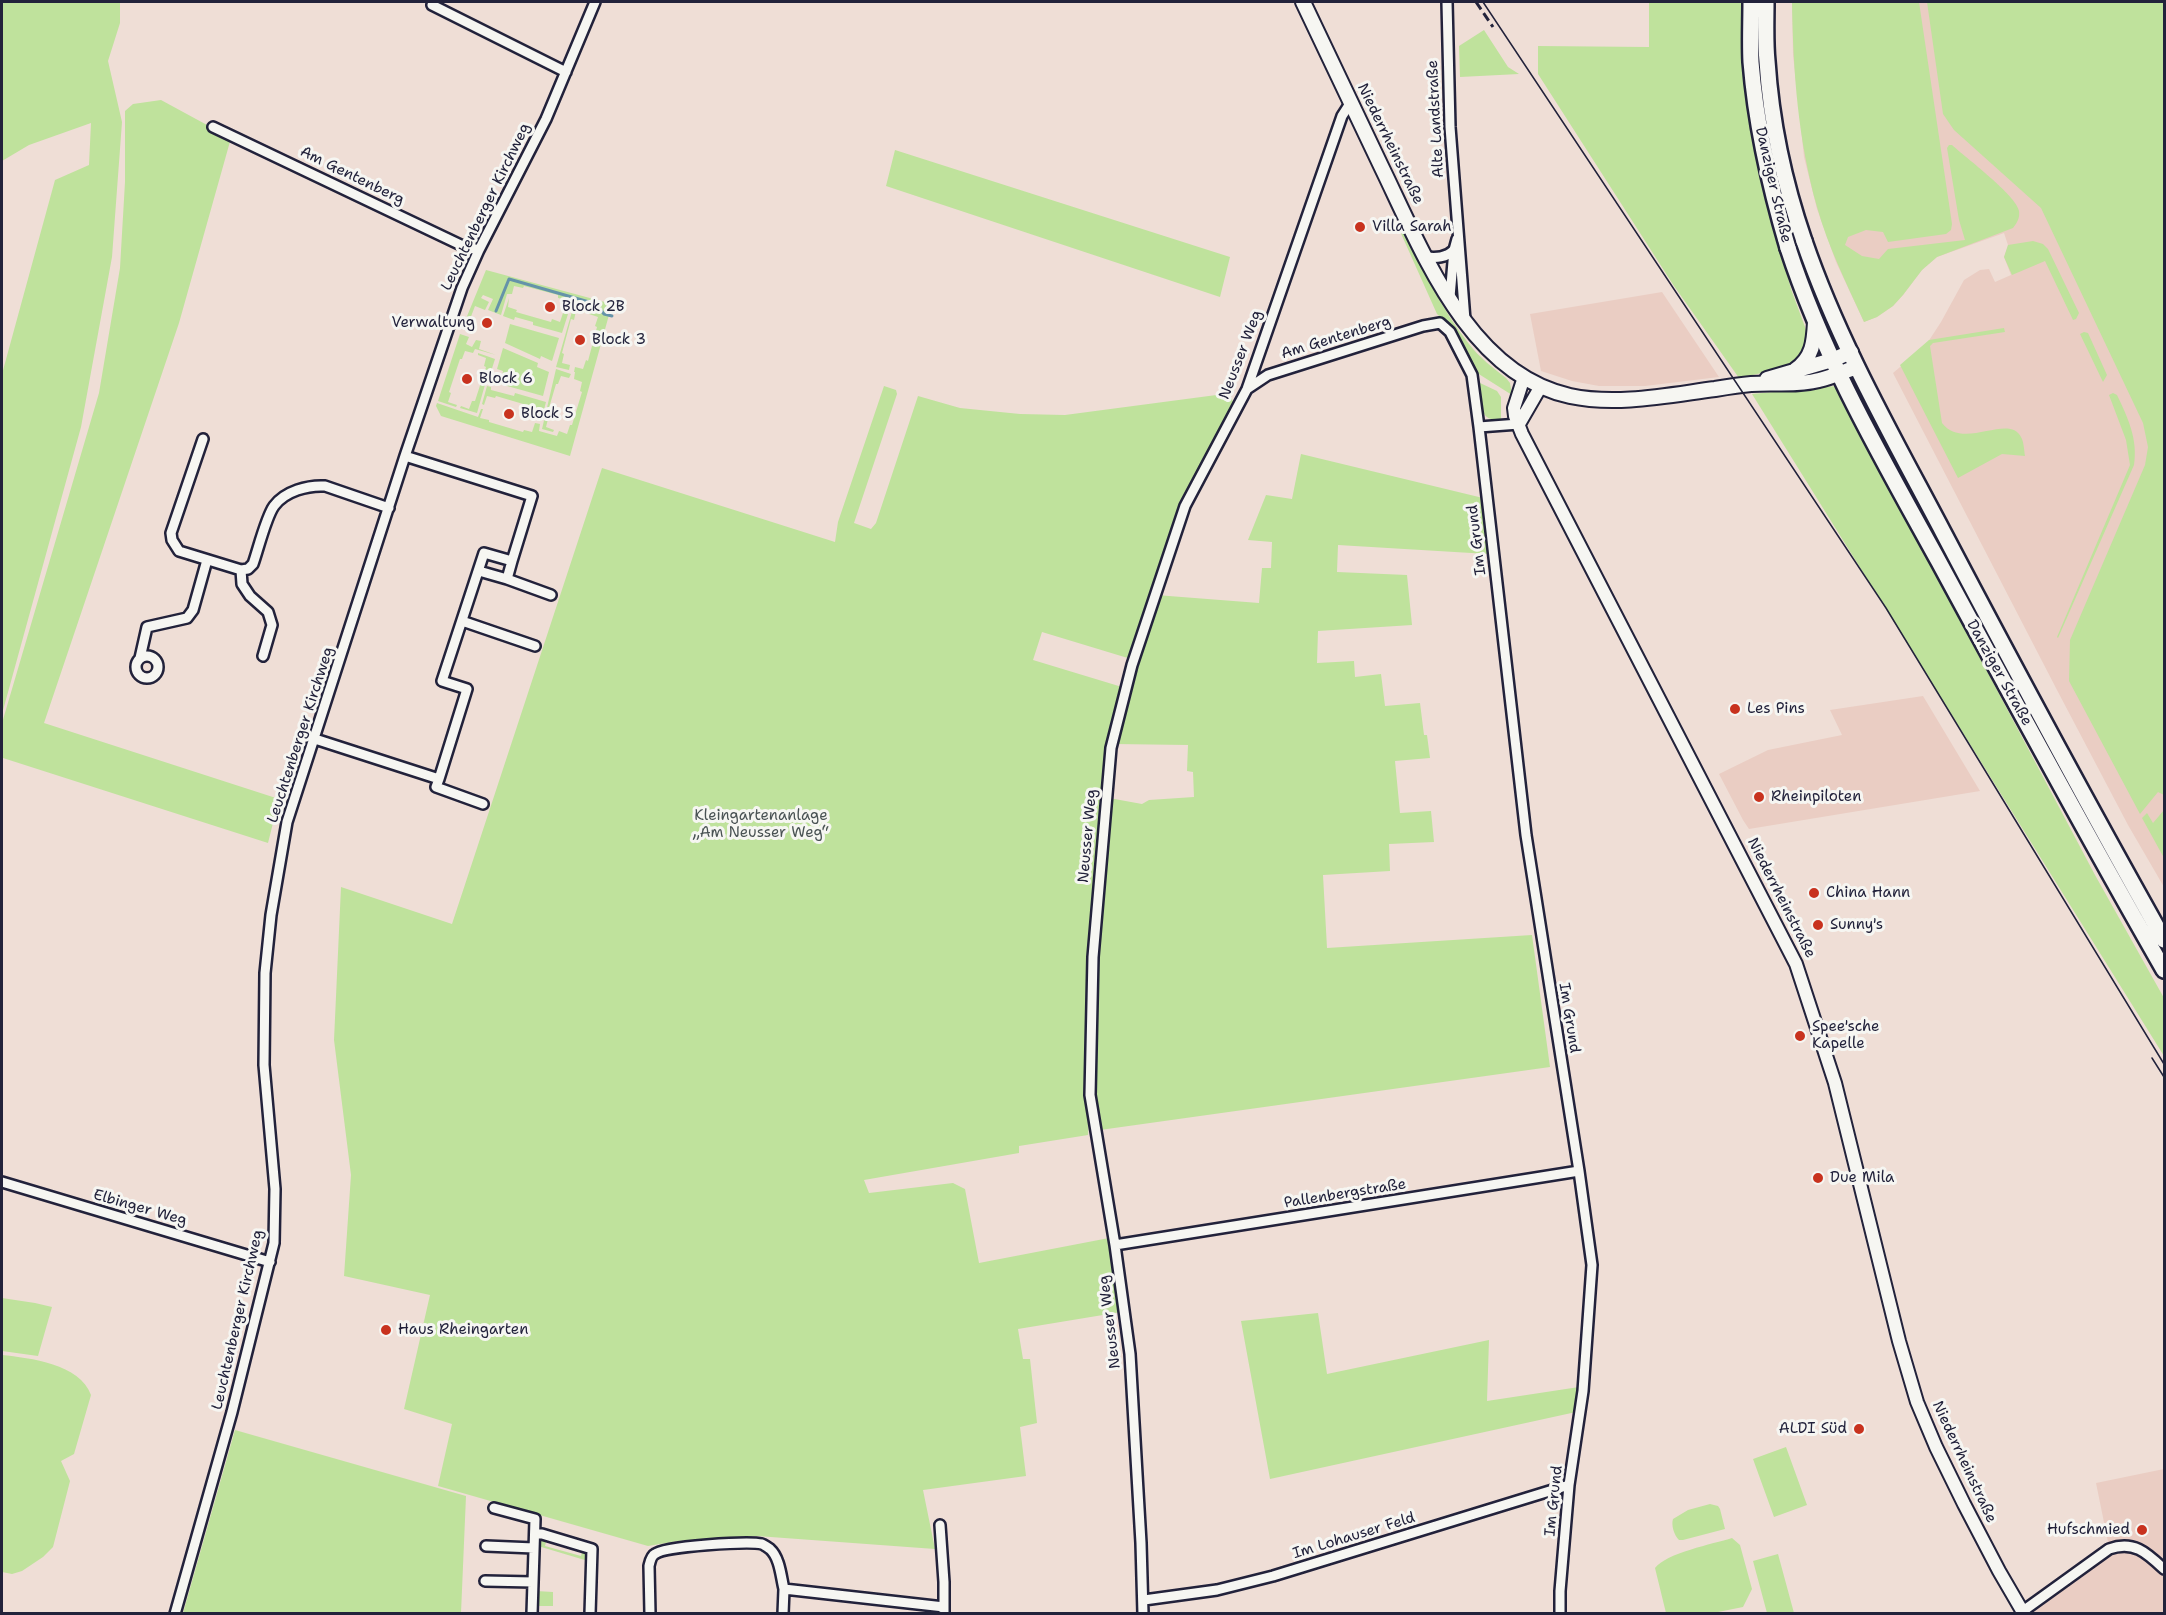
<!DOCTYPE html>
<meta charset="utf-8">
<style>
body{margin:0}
#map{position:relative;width:2166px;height:1615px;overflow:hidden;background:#efded6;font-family:"Shantell Sans",sans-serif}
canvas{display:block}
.frame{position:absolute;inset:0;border:3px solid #22223b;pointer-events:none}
</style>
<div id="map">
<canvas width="2166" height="1615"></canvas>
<div class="frame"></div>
</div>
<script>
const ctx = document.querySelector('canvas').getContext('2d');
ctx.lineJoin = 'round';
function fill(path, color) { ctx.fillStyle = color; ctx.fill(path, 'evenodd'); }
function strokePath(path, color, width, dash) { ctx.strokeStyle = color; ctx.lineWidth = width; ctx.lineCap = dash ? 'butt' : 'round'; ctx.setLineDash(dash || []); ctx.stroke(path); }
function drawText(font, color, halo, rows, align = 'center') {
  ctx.font = font + ' "Shantell Sans",sans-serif'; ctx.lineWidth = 6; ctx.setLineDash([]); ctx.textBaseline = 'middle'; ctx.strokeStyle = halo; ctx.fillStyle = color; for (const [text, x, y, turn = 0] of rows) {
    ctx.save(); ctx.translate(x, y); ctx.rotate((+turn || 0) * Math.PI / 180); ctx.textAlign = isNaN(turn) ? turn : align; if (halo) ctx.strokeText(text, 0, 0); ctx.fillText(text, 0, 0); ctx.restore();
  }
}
fill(new Path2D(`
 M1792,2H2164V887L2128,825L2057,690L1893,373L1926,345L1941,322L1964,280L1980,270L1989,269L1995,282L2011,275L2004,257L2008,245L2004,233L1937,257L1922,270L1903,295L1893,306L1877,317L1864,322L1836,262L1817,209L1804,157L1793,55Z
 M1662,292L1719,377L1645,386H1599L1572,381L1541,371L1530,314Z
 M1923,696L1980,791L1749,829L1743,820L1719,774L1768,750L1842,735L1830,710Z
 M2164,1469V1613L2028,1614L2027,1612L2094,1561L2108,1542L2096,1483Z`), '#eacdc3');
fill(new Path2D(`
 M2,2H120V23L108,61L122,122L112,257L81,427L2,714V374L55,180L89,165L91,123L29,145L2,161Z
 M1649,2H1744L1761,171L1791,289L1808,335L1803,358L1789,367L1739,378L1674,286L1538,74V46L1649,47Z
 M1792,2H1919L1952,224L1951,230L1946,234L1888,242L1883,232L1866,230L1848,237L1845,245L1862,256L1879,259L1888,249L1965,240L1959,220L1947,148L1949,145H1952C1965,157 2017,196 2019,211C2020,218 2017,223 2013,228L1937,257L1922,270L1903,295L1893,306L1877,317L1864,322C1847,284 1828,247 1817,207C1798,140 1793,71 1792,2Z
 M1927,2H2164V795L2158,792L2140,814L2069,681L2070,640L2145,465L2148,447L2143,423L2041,208L1954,130L1943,114Z
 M1484,30L1508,67L1519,74L1460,77L1459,46Z
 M161,100L231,138L179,323L44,723L279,799L268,843L3,758L2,762V723L99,393L120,268L125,182V111L133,104Z
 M895,150L1230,257L1220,297L886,186Z
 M1403,227C1422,267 1441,309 1469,344C1479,357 1493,368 1506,378L1510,383L1512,395L1474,371L1456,331L1437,314L1399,229Z
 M2033,241L2043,244L2048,249L2079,313L2076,319L2073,320L2045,261L2012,275L2004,257L2008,245Z
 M486,270L612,304L570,456L441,416L436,406L437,403L478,417L481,409H483L480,418L489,420V422L523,432L524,430L532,432L535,423L540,424L539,431L557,436L559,431L567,434L570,425H572L582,392L580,391L582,382L574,379L575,372H574L575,367L583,369L586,360L588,361L597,327L595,326L598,317L589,314L590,309L572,304L569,310L564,309L566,300L558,298V295L524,286L523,288L514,286L512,294H507L501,315L488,310L493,299L483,295L481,298L489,302L485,310L475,306L467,327L463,326Z
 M509,298L508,307L517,310L516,312L551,322L552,319L560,322L563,313L568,314L562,333L533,325V322L515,317L514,320L503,316Z
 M573,308L585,311V313L576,311L574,320L571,319L562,353L564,354L562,363L570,365L569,370L556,367Z
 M510,324L559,338L552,361L541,356L540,359L505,343Z
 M2004,328L2005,332L1933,343L1930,346L1942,423C1963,451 2009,413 2021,437C2024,442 2024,450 2025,456L2002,454L1958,478L1900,365L1929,340Z
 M2084,332L2088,333L2107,375L2103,382L2080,334Z
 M460,334L469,337L466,344L472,347L476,340L481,341L479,349L496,355L475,349L473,353L465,351L462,359H460L449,392L451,393L448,402L457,405L456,407L438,401Z
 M503,348L538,363L537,367L549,372L543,396L500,384L503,371L497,369Z
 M478,353L495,359L488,381H486L477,413L460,408L461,406L469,409L472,401H475L486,367L484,366L486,358L478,355Z
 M556,369L571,374L569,378L561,376L558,384H556L546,418L548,419L546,427L554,430L553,432L542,429Z
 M1480,383L1497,391L1501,397V419C1484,422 1482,412 1480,398C1478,391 1477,389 1480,383Z
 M487,386L491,387V390L514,396L515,393L546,402L541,421L536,419L538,411L530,408V406L496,396L495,398L487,396L484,405L482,404Z
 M884,386L896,390L897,394L854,523L871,529L876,523L918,396L960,408L1020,414L1065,415L1224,394L1230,396L1235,405L1190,486L1181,505L1131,659L1042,632L1033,660L1122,687L1109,751L1088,1135L1019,1146V1153L864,1180L869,1193L953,1183L965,1189L979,1263L1109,1238L1121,1312L1018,1329L1023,1359H1030L1037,1423L1020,1427L1026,1476L923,1490L935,1549L757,1536L678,1541L648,1546L438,1486L452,1424L404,1409L430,1295L344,1276L351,1175L334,1040L341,887L452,924L602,468L835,542L838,522Z
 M1836,386L2095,875L2164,998V1056L1752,394Z
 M2113,393L2117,395C2128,418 2138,439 2134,465L2058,638L2057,637L2130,465L2126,440L2109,395Z
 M1301,454L1483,498L1488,554L1338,545L1337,572L1407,575L1412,625L1318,631L1317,663L1354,661L1355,677L1381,674L1385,706L1420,703L1424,735H1427L1430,758L1395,761L1400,813L1431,811L1434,842L1389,844L1390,871L1323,875L1327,948L1532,935L1550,1067L1100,1130C1082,1025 1101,904 1109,798L1142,804L1149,800L1194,797L1193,772L1187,771L1188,745L1114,744L1156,595L1259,603L1262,568H1271L1272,542L1248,540L1266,495L1292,499Z
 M2164,810V858L2142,818L2147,813L2153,823Z
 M2,1298L35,1303L52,1307L38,1356L2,1351Z
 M1318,1313L1327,1374L1489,1340L1487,1401L1579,1387L1576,1412L1270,1479L1241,1321Z
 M2,1355C30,1358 80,1364 91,1395L74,1454L61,1461L70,1481L53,1547L43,1557L22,1571L12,1574L2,1572Z
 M235,1430L466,1496L461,1613H183Z
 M1786,1447L1807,1505L1774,1517L1753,1459Z
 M1710,1504L1718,1506L1720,1509L1725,1529L1683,1540H1679C1674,1535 1671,1525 1673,1519L1688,1510Z
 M547,1538L545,1546L581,1556L583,1549L588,1554V1561L538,1546L540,1541Z
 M1732,1538L1740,1545L1752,1589L1743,1607L1713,1613H1666L1655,1568C1666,1553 1713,1544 1732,1538Z
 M1778,1554L1794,1613H1767L1753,1561Z
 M536,1591L553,1592V1606H536Z`), '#bfe29c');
strokePath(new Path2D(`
 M496,311L509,279L596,304L604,314L612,316`), '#6593a9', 3);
const minor = new Path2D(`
 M1447,2L1450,127L1465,320
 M432,5L566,72
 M213,127L465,247L479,250
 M1426,257C1436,258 1446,258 1454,250
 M1450,297L1454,250L1457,239
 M1247,389L1268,375L1423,326L1440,323L1450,332L1472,375L1479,427L1519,424
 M1479,427L1526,835L1579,1171L1592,1265L1583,1391L1569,1485L1560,1591V1614
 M203,439L171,533L172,540L179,551L241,570L248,569L253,564C258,550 266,517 274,506C285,491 308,485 325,486L389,508
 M241,570L242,584L250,596L268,612L272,625L263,656
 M479,571L507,579L512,561
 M507,579L551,595
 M462,621L535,646
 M136 667a11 11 0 1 1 22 0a11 11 0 1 1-22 0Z
 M140,658L147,627L187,618L193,610L207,560
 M315,739L439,779L467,689L442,681L484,553L512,561L532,496L405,456
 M439,779L436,787L483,804
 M2,1182L270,1262
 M1115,1245L1579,1171
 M494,1508L535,1519L532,1614
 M940,1525L944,1582V1614
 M535,1534H542L592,1549L590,1614
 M486,1546L534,1548
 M485,1581L533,1582
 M1144,1600L1217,1590L1273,1576L1569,1485
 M2023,1611L2109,1549C2134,1540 2147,1553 2164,1569
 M175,1614L232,1412L274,1243L275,1189L264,1065L265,973L271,915L287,822L405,456L462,288L479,250L546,119L595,2
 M650,1614L649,1566C650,1562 651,1556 655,1554C664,1546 749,1541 762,1544C763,1544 770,1549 770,1549C780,1558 781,1577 784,1589L944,1607
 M783,1614L784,1589
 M1143,1614L1141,1543L1130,1354L1115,1245L1090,1095L1093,957L1111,748L1132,665L1185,506L1247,389L1342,116L1351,102`);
const tertiary = new Path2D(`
 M1524,377L1514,408L1515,416L1522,434L1796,964L1835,1083L1899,1341L1917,1402L1936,1447L1964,1504L1999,1571L2024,1614
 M1519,424L1541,386`);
const secondary = new Path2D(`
 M1303,2C1329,56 1355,111 1381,166C1422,250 1468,374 1570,396C1617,406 1669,395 1715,389C1727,387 1739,385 1751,384C1774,382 1797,386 1819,380C1832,377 1845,371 1857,367
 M1795,370C1813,358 1814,341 1815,322
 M1767,379L1832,360L1851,352`);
const primary = new Path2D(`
 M1804,241C1839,343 1893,437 1943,532C2015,669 2088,805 2164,940
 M1788,248C1824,359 1883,460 1939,562C2013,699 2087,836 2164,970`);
const trunk = new Path2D(`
 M1751,2C1751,21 1750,42 1751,62C1756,125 1770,187 1788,248
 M1766,2C1766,21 1765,42 1767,61C1771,123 1784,183 1804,241`);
strokePath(minor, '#22223b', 14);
strokePath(tertiary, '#22223b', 16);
strokePath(secondary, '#22223b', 18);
strokePath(primary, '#22223b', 20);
strokePath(trunk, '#22223b', 20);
strokePath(minor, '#f6f6f2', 9);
strokePath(tertiary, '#f6f6f2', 12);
strokePath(secondary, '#f6f6f2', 14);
strokePath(primary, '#f6f6f2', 15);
strokePath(trunk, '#f6f6f2', 15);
strokePath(new Path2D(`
 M1483,2L1886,608L2164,1064
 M2152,1058L2164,1077`), '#22223b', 1.5);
strokePath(new Path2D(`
 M1476,2L1493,27`), '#22223b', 3, [9, 4.5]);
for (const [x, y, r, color] of [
 [1360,227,6,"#c8321e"],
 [550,307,6,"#c8321e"],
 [487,323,6,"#c8321e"],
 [580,340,6,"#c8321e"],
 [467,379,6,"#c8321e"],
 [509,414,6,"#c8321e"],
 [1735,709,6,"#c8321e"],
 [1759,797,6,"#c8321e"],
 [1814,893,6,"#c8321e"],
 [1818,925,6,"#c8321e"],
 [1800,1036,6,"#c8321e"],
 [1818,1178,6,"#c8321e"],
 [386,1330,6,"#c8321e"],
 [1859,1429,6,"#c8321e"],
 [2142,1530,6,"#c8321e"]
]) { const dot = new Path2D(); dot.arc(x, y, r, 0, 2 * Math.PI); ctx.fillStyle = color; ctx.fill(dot); strokePath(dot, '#f6f6f2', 2); }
drawText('15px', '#22223b', '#f6f6f2', [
 ["Alte Landstraße",1436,119,-93],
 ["Niederrheinstraße",1390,144,64],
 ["Am Gentenberg",352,176,26],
 ["Danziger Straße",1773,185,77],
 ["Leuchtenberger Kirchweg",486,207,-64],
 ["Am Gentenberg",1336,338,-17],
 ["Neusser Weg",1241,355,-69],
 ["Im Grund",1477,540,-97],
 ["Danziger Straße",1999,673,61],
 ["Leuchtenberger Kirchweg",301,735,-72],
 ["Neusser Weg",1088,836,-85],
 ["Niederrheinstraße",1781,898,63],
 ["Im Grund",1569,1018,81],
 ["Pallenbergstraße",1345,1194,-9],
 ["Elbinger Weg",140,1208,16],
 ["Leuchtenberger Kirchweg",238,1320,-77],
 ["Neusser Weg",1110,1322,-97],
 ["Niederrheinstraße",1964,1462,65],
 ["Im Grund",1554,1501,-84],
 ["Im Lohauser Feld",1354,1536,-17]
]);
drawText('15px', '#22223b', '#f6f6f2', [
 ["Villa Sarah",1372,227],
 ["Block 2B",562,307],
 ["Verwaltung",475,323,"right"],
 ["Block 3",592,340],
 ["Block 6",479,379],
 ["Block 5",521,414],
 ["Les Pins",1747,709],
 ["Rheinpiloten",1771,797],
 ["China Hann",1826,893],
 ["Sunny's",1830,925],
 ["Spee'sche",1812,1027],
 ["Kapelle",1812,1044],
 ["Due Mila",1830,1178],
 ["Haus Rheingarten",398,1330],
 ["ALDI Süd",1847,1429,"right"],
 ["Hufschmied",2130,1530,"right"]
], 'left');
drawText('15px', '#495253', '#f6f6f2', [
 ["Kleingartenanlage",761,816],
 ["„Am Neusser Weg“",761,833]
]);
</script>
